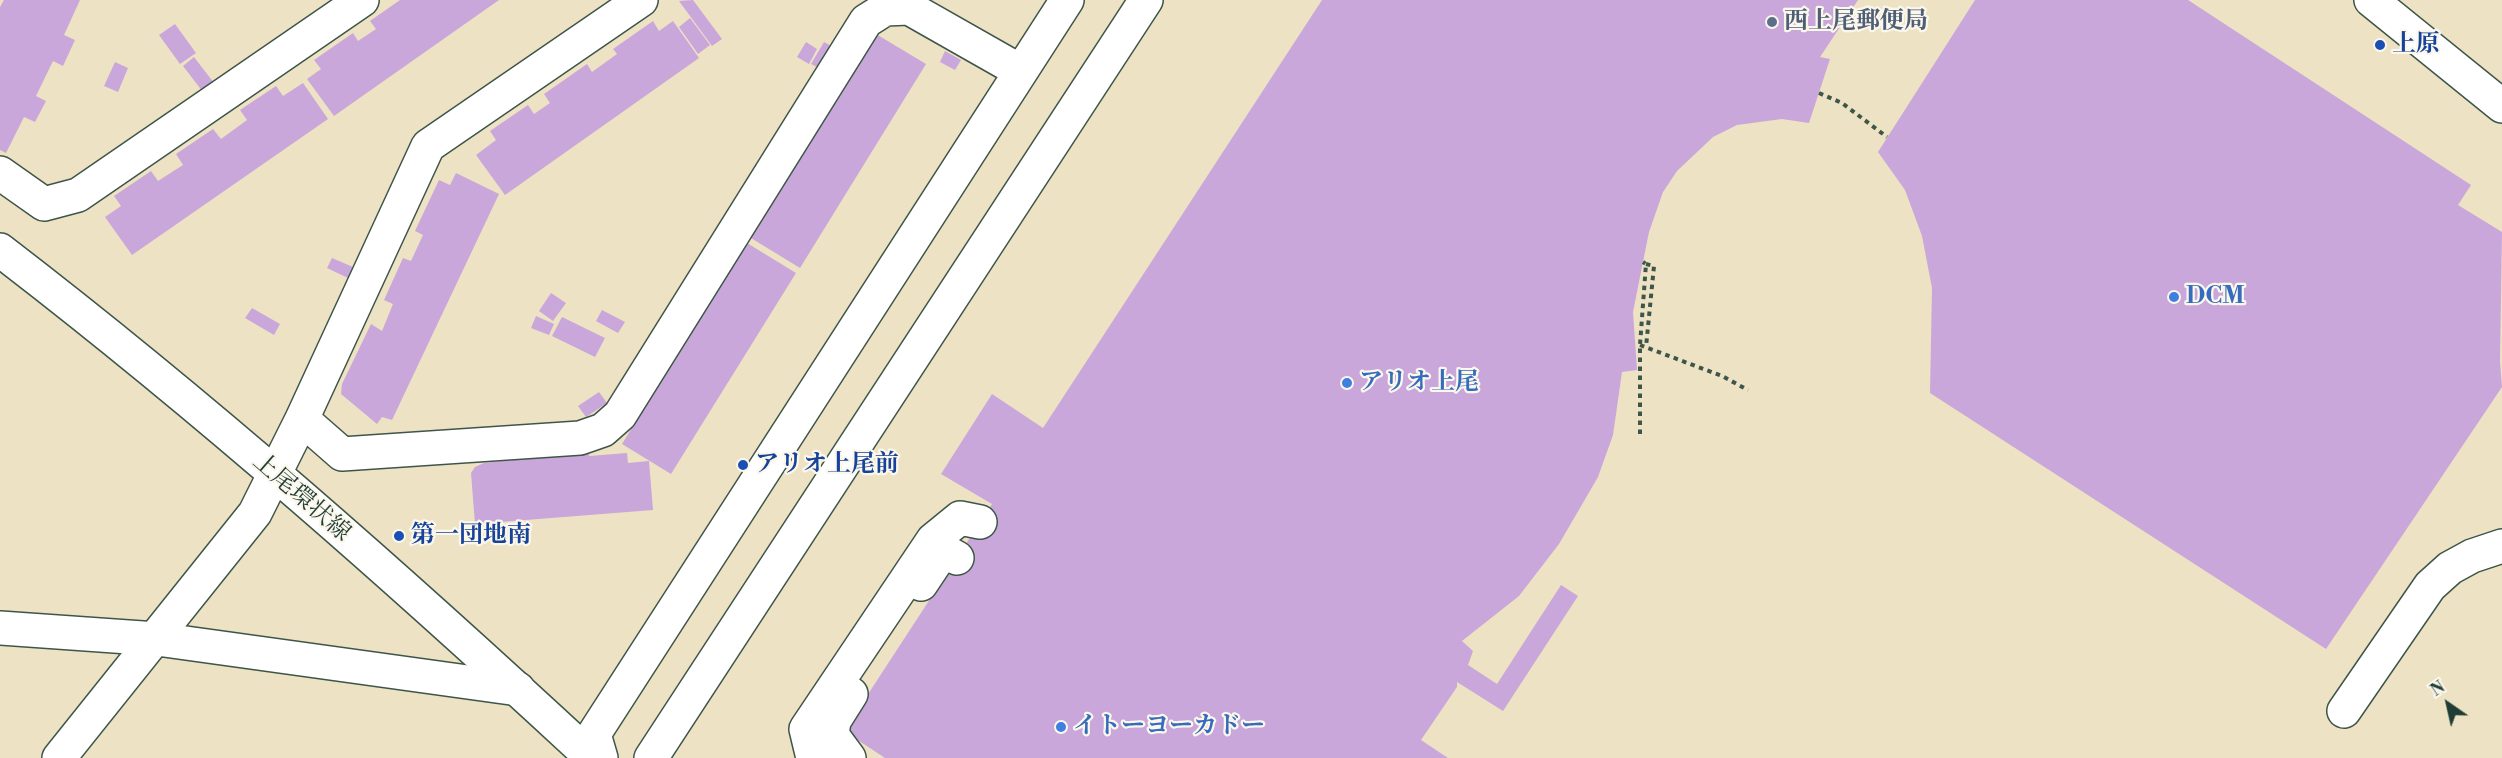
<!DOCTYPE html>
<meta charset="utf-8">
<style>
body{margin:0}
#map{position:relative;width:2502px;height:758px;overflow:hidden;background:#ede2c3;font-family:"Libre Bodoni",serif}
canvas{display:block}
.north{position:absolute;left:2418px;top:674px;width:60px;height:60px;-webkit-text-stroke:4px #fbf7ec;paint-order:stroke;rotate:326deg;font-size:16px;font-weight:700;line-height:24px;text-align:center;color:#1f3d34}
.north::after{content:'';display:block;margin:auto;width:21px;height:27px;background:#1f3d34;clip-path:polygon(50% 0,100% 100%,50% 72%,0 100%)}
</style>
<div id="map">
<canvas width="2502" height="758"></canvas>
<div class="north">N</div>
</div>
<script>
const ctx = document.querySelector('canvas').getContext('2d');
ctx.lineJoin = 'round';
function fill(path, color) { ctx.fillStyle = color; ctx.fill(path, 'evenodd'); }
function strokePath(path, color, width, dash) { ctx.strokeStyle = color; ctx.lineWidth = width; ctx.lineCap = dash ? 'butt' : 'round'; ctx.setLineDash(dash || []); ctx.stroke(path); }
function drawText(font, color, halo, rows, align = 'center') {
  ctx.font = font + ' "Libre Bodoni","Noto Serif JP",serif'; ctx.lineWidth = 4.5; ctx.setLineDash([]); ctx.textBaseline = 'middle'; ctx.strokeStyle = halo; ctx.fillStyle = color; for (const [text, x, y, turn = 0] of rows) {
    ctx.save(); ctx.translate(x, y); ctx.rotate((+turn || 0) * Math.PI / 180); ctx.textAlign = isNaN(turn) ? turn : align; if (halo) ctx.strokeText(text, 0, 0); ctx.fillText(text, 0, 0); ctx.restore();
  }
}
fill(new Path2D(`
 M4,0H80L64,35L75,40L63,66L53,61L36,96L46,101L35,122L24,117L6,153L0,150V7Z
 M400,0H499L334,116L307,79L321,69L314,60L353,33L358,41L376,29L370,21Z
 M693,0L722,39L712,46L679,1Z
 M1322,0H1858L1820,57L1830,59L1809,123L1782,119L1737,125L1713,137L1677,171L1663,192L1649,232L1633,312L1637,370L1622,372L1613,435L1598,477L1559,544L1519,596L1462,641L1473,651L1468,665L1497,684L1561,585L1578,596L1503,711L1457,682V687L1421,740L1448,758H885L844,731L992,504L941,474L992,394L1043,428Z
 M1975,0H2188L2471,185L2458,205L2502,232L2500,361L2502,387L2326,649L1930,393L1932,288L1922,236L1905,190L1878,152Z
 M690,18L710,45L698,54L679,27Z
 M653,21L659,31L673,21L699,58L505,195L476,155L496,140L490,131L528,105L534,114L550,103L544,94L587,64L592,72L617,54L613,49Z
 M175,24L196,53L180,64L159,35Z
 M876,34L926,64L800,268L751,238Z
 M806,42L817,49L809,64L797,57Z
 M824,42L837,49L824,71L811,64Z
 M945,51L961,60L955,70L940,62Z
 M194,57L214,83L203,92L183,66Z
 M115,62L128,68L118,92L104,86Z
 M303,83L328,119L132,255L105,217L121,206L114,196L151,171L158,181L183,165L176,154L213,129L221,139L247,120L240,110L276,86L283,96Z
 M456,173L499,194L392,420L382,417L377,424L341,394L342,384L371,324L382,331L393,304L384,300L403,258L411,261L423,235L415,231L439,180L450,185Z
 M747,243L796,273L671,474L622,444L695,325L708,297L712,299Z
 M332,258L353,267L348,278L327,268Z
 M551,293L566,303L553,321L539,311Z
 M252,308L280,324L274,335L245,318Z
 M602,310L625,322L618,333L596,321Z
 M536,316L554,324L549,335L531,328Z
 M562,317L605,338L595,357L552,336Z
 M599,392L607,403L586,417L578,406Z
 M589,452V456L627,453L628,463L649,461L653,510L475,524L471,473L475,467L484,463Z`), '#caa7db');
const minor = new Path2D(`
 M2371,0L2502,106
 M0,173L44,204L78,195L362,0
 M302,419L342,454L580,438L603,430L620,415L866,21L885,9L909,8L1020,71
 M921,584L937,560L948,553L957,558
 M0,628L157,639L518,689
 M2344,711L2430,586L2450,568L2472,556L2502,546
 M59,758L255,513L302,419L428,146L641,0
 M601,758L594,734L1067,0
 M651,758L1146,0
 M813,758L806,729L933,540L960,518L980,522
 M849,758L832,735L834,721L851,694`);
const major = new Path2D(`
 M0,250C206,408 401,581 592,758`);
strokePath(minor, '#3e5649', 36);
strokePath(major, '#3e5649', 36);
strokePath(new Path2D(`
 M1819,93L1842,103L1887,137
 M1646,264L1654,266L1646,347
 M1640,345L1722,376L1748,390
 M1640,434V345L1646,264L1643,262`), '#3e5649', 4, [4.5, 4.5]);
strokePath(minor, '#fff', 33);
strokePath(major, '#fff', 33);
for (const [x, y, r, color] of [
 [1772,22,6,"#5c6f8a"],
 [2380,45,6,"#1a4fb4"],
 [2174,297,6,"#3f7fe0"],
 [1347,383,6,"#3f7fe0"],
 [743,465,6,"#1a4fb4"],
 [399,536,6,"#1a4fb4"],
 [1061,727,6,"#3f7fe0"]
]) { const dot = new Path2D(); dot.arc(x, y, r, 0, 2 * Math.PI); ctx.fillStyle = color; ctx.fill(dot); strokePath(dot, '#fbf7ec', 2); }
drawText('bold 24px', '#4e5e75', '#fbf7ec', [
 ["西上尾郵便局",1784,22]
], 'left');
drawText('bold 24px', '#164399', '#fbf7ec', [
 ["上原",2392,45],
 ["アリオ上尾前",755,465],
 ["第一団地南",411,536]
], 'left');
drawText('bold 24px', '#366cbe', '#fbf7ec', [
 ["DCM",2186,297],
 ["アリオ上尾",1359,383],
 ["イトーヨーカドー",1073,727]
], 'left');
drawText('24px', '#1f3d34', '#fbf7ec', [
 ["上尾環状線",301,498,41]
]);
</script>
